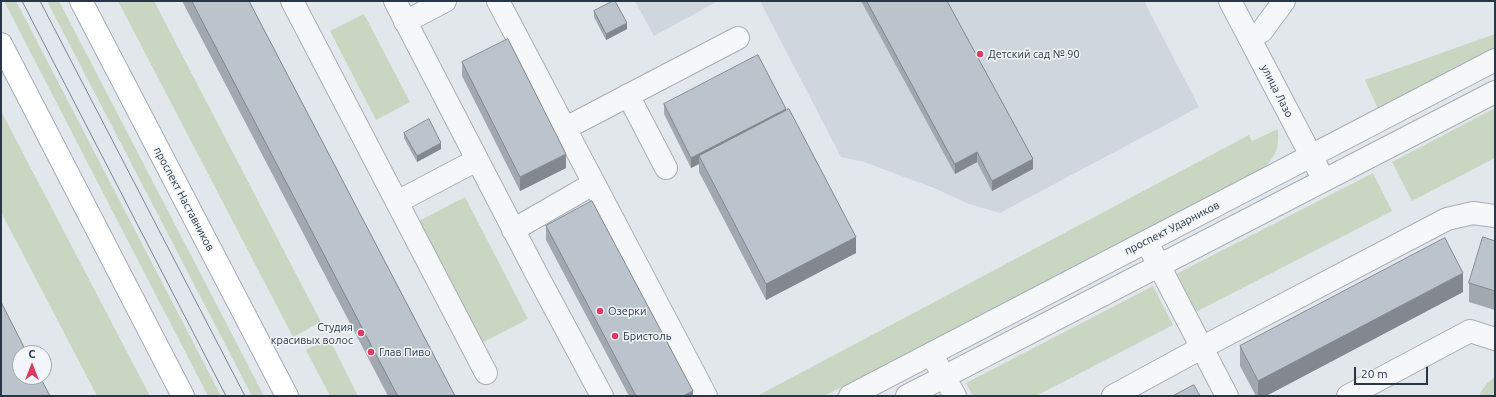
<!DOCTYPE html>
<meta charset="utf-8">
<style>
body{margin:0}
#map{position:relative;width:1496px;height:397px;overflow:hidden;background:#e2e7ec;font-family:Ubuntu,sans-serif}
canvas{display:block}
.frame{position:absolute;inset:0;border:2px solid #283646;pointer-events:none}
.north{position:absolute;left:12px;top:345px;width:40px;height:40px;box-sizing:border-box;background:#f2f5f9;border:1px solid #a1a9b1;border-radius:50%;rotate:0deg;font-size:11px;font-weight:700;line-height:16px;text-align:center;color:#283646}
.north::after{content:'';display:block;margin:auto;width:14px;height:18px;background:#dd3b62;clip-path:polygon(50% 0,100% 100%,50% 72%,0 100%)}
.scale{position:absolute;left:1354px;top:367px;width:74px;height:18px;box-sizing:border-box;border:2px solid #283646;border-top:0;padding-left:5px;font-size:12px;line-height:14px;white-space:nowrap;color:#283646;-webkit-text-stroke:3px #f2f5f9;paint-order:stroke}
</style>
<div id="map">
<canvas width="1496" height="397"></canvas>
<div class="frame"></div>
<div class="north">С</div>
<div class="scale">20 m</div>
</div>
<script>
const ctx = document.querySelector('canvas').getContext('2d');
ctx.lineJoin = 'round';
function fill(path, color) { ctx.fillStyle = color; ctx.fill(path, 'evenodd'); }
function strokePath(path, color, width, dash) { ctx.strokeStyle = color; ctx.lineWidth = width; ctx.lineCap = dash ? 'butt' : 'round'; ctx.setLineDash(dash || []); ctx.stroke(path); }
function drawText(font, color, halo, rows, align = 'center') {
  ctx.font = font + ' Ubuntu,sans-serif'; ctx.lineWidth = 3; ctx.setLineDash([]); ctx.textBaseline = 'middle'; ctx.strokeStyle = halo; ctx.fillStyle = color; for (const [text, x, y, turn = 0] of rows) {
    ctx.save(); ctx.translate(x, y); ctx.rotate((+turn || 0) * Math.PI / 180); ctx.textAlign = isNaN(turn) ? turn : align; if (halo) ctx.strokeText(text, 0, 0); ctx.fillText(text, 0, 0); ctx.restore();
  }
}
fill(new Path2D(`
 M635,1H718L654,36Z
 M760,1H1144L1199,107L1000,213L969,204L934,188L864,162L841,157Z`), '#d0d6de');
fill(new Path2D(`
 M4,1H16L221,396H208Z
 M47,1H59L264,396H252Z
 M118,1H154L321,322L293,337Z
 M364,14L410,102L376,120L330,31Z
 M1495,34V49L1378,109L1365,80Z
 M1495,108V158L1412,201L1392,162Z
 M1,111L150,396H97L1,212Z
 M1278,129C1279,148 1277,155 1263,169L824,396H757L1249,135L1252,141Z
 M1373,173L1392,211L1194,313L1174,275Z
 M465,197L528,319L482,343L419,221Z
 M1153,286L1173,325L1036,396H973L966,383Z
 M329,338L358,396H330L306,350Z
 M1495,377V396H1479C1483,388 1487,382 1495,377Z`), '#c9d7c2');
const minor = new Path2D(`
 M292,1L486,373
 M395,1L536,273L602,396
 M498,1L706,396
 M1230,1L1318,169
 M405,22L445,1
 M1250,38L1262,31L1284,1
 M628,95L666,168
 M564,129L738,38
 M397,202L477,160
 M513,230L593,184
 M1152,252L1227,396
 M937,364L955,396
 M850,396L1495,60
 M907,396L1495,92
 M1113,396L1203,347L1447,219L1473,213L1495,216
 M1348,396L1470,331L1495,339`);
const major = new Path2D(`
 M81,1L287,396
 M1,44L183,396`);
strokePath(minor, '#a6aeb7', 24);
strokePath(major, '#a0acb9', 24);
strokePath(minor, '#f5f7f9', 22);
strokePath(major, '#fff', 22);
strokePath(new Path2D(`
 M22,1L226,396
 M40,1L245,396`), '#7a8797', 1);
fill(new Path2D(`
 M182,1H249L455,396H388Z
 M861,1H947L1033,169L992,191L977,162L955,174Z
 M594,11L627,29L606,40L594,17Z
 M462,62L566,168L520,191L462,76Z
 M664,104L786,110L856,253L766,300L699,172V164L691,168L664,114Z
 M404,133L441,149L417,162L404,138Z
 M546,226L693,396H629L546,240Z
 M1495,241V310L1469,302V283Z
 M1463,292L1266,396H1256L1240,366V346Z`), '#a1a8af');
fill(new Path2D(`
 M627,23V29L606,40V34Z
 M786,109V120L699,156V164L691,168V158Z
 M441,143V149L417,162V156Z
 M977,152V162L955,174V164Z
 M566,154V168L520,191V177Z
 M1033,159V169L992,191V181Z
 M856,237V253L766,300V284Z
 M1463,273V292L1266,396H1258V381Z
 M693,391V396H683Z`), '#83888f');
const building = new Path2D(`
 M192,1H249L455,396H398Z
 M613,1H615L627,23L606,34L594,11Z
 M867,1H947L1033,159L992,181L977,152L955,164Z
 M508,39L566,154L520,177L462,62Z
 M758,55L786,109L691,158L664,104Z
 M789,109L856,237L766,284L699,156Z
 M429,119L441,143L417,156L404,133Z
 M592,201L693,391L683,396H636L546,226Z
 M1483,237L1495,241V291L1469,283Z
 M1445,238L1463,273L1258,381L1240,346Z
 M1,302L27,353H20V377H40L50,396H1Z
 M1194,385L1200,396H1173Z`);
fill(building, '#bbc3cc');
strokePath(building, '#83888f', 1);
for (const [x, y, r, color] of [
 [980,54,4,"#dd3b62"],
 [600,311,4,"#dd3b62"],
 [361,333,4,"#dd3b62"],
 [615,336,4,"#dd3b62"],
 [371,352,4,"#dd3b62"]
]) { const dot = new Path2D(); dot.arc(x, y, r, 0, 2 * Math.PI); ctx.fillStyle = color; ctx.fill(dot); strokePath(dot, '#f2f5f9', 1.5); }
drawText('11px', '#283646', '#f2f5f9', [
 ["Детский сад № 90",988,54],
 ["Озерки",608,311],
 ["Студия",353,327,"right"],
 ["красивых волос",353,340,"right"],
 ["Бристоль",623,336],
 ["Глав Пиво",379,352]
], 'left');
drawText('11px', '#283646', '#f2f5f9', [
 ["улица Лазо",1277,91,63],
 ["проспект Наставников",184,199,62],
 ["проспект Ударников",1172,228,-27]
]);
</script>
